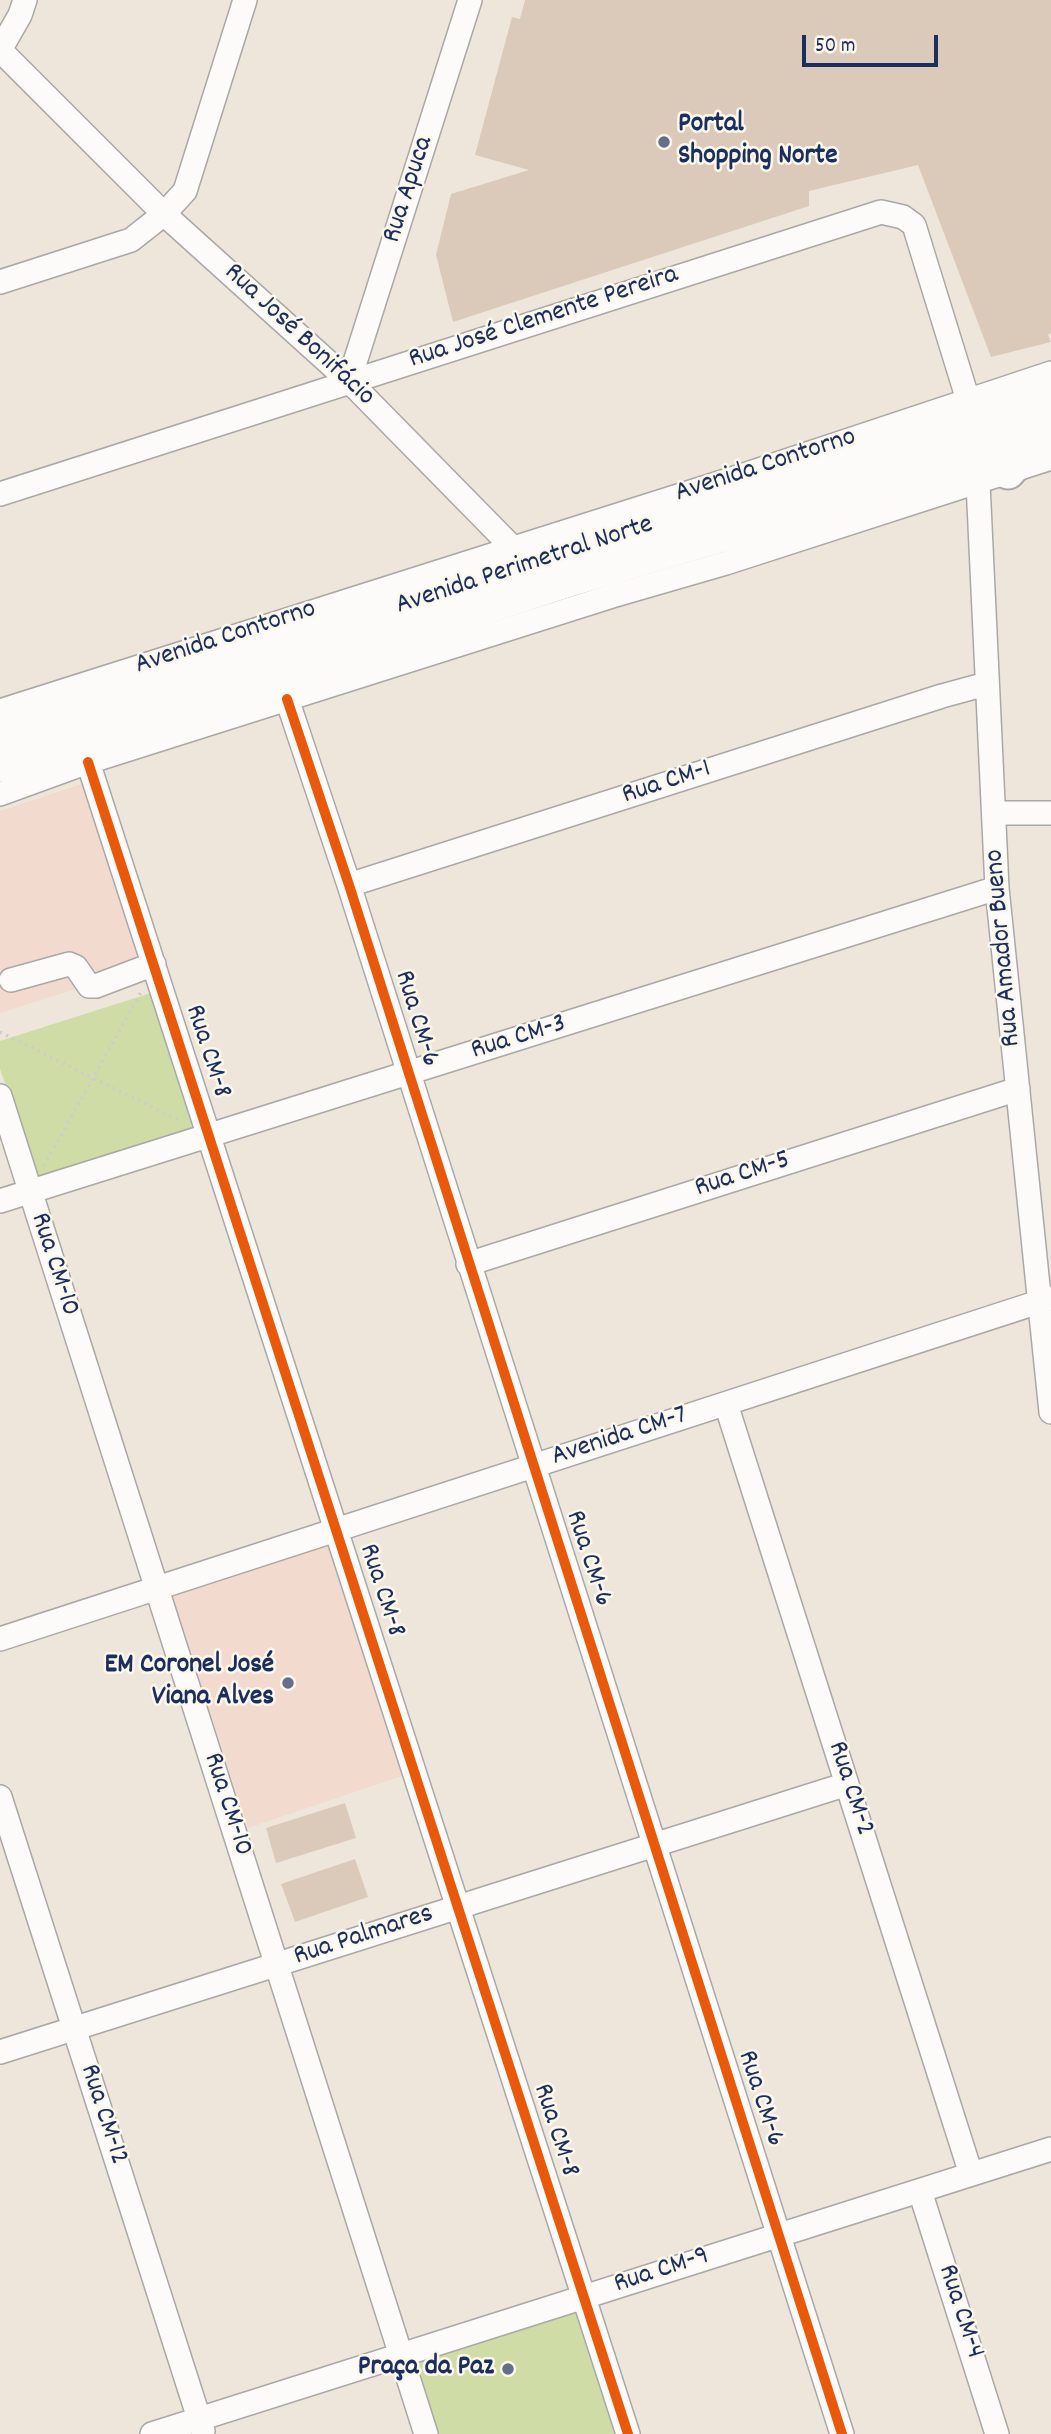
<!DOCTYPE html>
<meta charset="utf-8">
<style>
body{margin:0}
#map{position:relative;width:1051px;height:2434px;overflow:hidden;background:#eee6da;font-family:Dekko,sans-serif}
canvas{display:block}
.scale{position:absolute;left:802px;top:35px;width:136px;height:32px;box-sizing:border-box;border:4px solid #1b2f5e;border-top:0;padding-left:9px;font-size:21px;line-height:24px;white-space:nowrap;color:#1b2f5e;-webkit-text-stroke:5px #fbf7ec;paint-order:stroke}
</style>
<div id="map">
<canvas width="1051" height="2434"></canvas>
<div class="scale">50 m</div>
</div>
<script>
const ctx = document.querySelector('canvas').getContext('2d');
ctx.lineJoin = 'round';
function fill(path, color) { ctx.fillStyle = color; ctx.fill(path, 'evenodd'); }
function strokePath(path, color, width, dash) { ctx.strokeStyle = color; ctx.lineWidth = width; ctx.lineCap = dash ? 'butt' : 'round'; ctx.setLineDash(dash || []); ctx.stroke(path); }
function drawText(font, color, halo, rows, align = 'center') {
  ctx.font = font + ' Dekko,sans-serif'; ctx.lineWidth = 5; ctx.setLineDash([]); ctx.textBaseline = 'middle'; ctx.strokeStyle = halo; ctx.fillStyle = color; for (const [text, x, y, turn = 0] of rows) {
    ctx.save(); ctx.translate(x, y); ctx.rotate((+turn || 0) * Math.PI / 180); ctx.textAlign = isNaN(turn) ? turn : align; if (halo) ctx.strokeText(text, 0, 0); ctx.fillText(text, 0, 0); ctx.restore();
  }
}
fill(new Path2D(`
 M88,782L145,967L0,1013V811Z
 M330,1540L405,1775L248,1828L171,1592Z`), '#f2dbce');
fill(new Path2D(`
 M154,992L196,1127L39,1179L0,1069V1041Z
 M576,2312L581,2315L620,2434H437L418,2374V2364L426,2357Z`), '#cfdca6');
fill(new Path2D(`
 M525,0H1051V333L1048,335L1051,342L991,357L918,165L809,191V206L453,322L436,255L451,194L529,170L475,155L512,17L520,19Z
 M345,1803L356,1838L276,1863L266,1828Z
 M355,1859L368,1897L295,1922L281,1884Z`), '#dbcaba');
const minor = new Path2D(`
 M0,50L164,214L349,381L513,548L523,556
 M0,50L20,15L25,0
 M0,282L131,240L164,214L185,191L245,0
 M349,381L470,0
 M978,483L997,888L1051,1412
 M0,494L881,212L903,217L914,225L968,400
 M287,699L349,885L842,2434
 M0,711L735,478L1051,373
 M88,762L628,2434
 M0,794L88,762L287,699L612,596L726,563L1051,458
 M994,813H1051
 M349,885L942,696L986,684
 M11,980L69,964L76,967L89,986H96L154,964
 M0,1096L426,2434
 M0,1201L997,888
 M468,1264L1018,1089
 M726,1404L971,2174
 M0,1639L1051,1298
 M0,1797L203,2431
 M0,2052L847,1784
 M920,2191L997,2434
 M152,2434L1051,2149`);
const highway = new Path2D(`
 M1008,472L1044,432
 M0,738L532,563L740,499L1051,398
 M0,765L569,580L730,533L1051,430`);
strokePath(minor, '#aaa8a7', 26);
strokePath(highway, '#aaa8a7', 37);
strokePath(new Path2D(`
 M0,1032L182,1122
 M44,1166L141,992`), '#cdcccd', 3.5, [2, 5]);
strokePath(minor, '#fcfbf9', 23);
strokePath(highway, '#fcfbf9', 33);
strokePath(new Path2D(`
 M287,699L349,885L842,2434
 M88,762L628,2434`), '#e8590c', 10);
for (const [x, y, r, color] of [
 [664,142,7,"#656f89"],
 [288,1683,7,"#656f89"],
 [508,2369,7,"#656f89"]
]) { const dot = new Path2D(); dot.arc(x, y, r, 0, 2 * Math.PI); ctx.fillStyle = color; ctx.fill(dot); strokePath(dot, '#fbf7ec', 2.5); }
drawText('bold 28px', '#1b2f5e', '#fbf7ec', [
 ["Portal",678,126,"left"],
 ["Shopping Norte",678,158,"left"],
 ["EM Coronel José",274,1667],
 ["Viana Alves",274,1699],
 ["Praça da Paz",494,2369]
], 'right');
drawText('28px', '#1b2f5e', '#fbf7ec', [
 ["Rua Apuca",410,190,-72],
 ["Rua José Clemente Pereira",544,319,-18],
 ["Rua José Bonifácio",298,336,43],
 ["Avenida Contorno",766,467,-18],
 ["Avenida Perimetral Norte",525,567,-18],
 ["Avenida Contorno",226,639,-18],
 ["Rua CM-1",667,784,-18],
 ["Rua Amador Bueno",1005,948,-95],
 ["Rua CM-6",415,1019,73],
 ["Rua CM-3",519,1039,-17],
 ["Rua CM-8",206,1052,72],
 ["Rua CM-5",743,1176,-18],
 ["Rua CM-10",53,1265,72],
 ["Avenida CM-7",620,1438,-18],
 ["Rua CM-6",587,1559,72],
 ["Rua CM-8",380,1591,72],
 ["Rua CM-2",849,1789,72],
 ["Rua CM-10",226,1805,72],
 ["Rua Palmares",364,1937,-18],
 ["Rua CM-6",759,2099,72],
 ["Rua CM-12",102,2115,72],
 ["Rua CM-8",554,2131,72],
 ["Rua CM-9",662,2272,-18],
 ["Rua CM-4",959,2312,72]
]);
</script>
